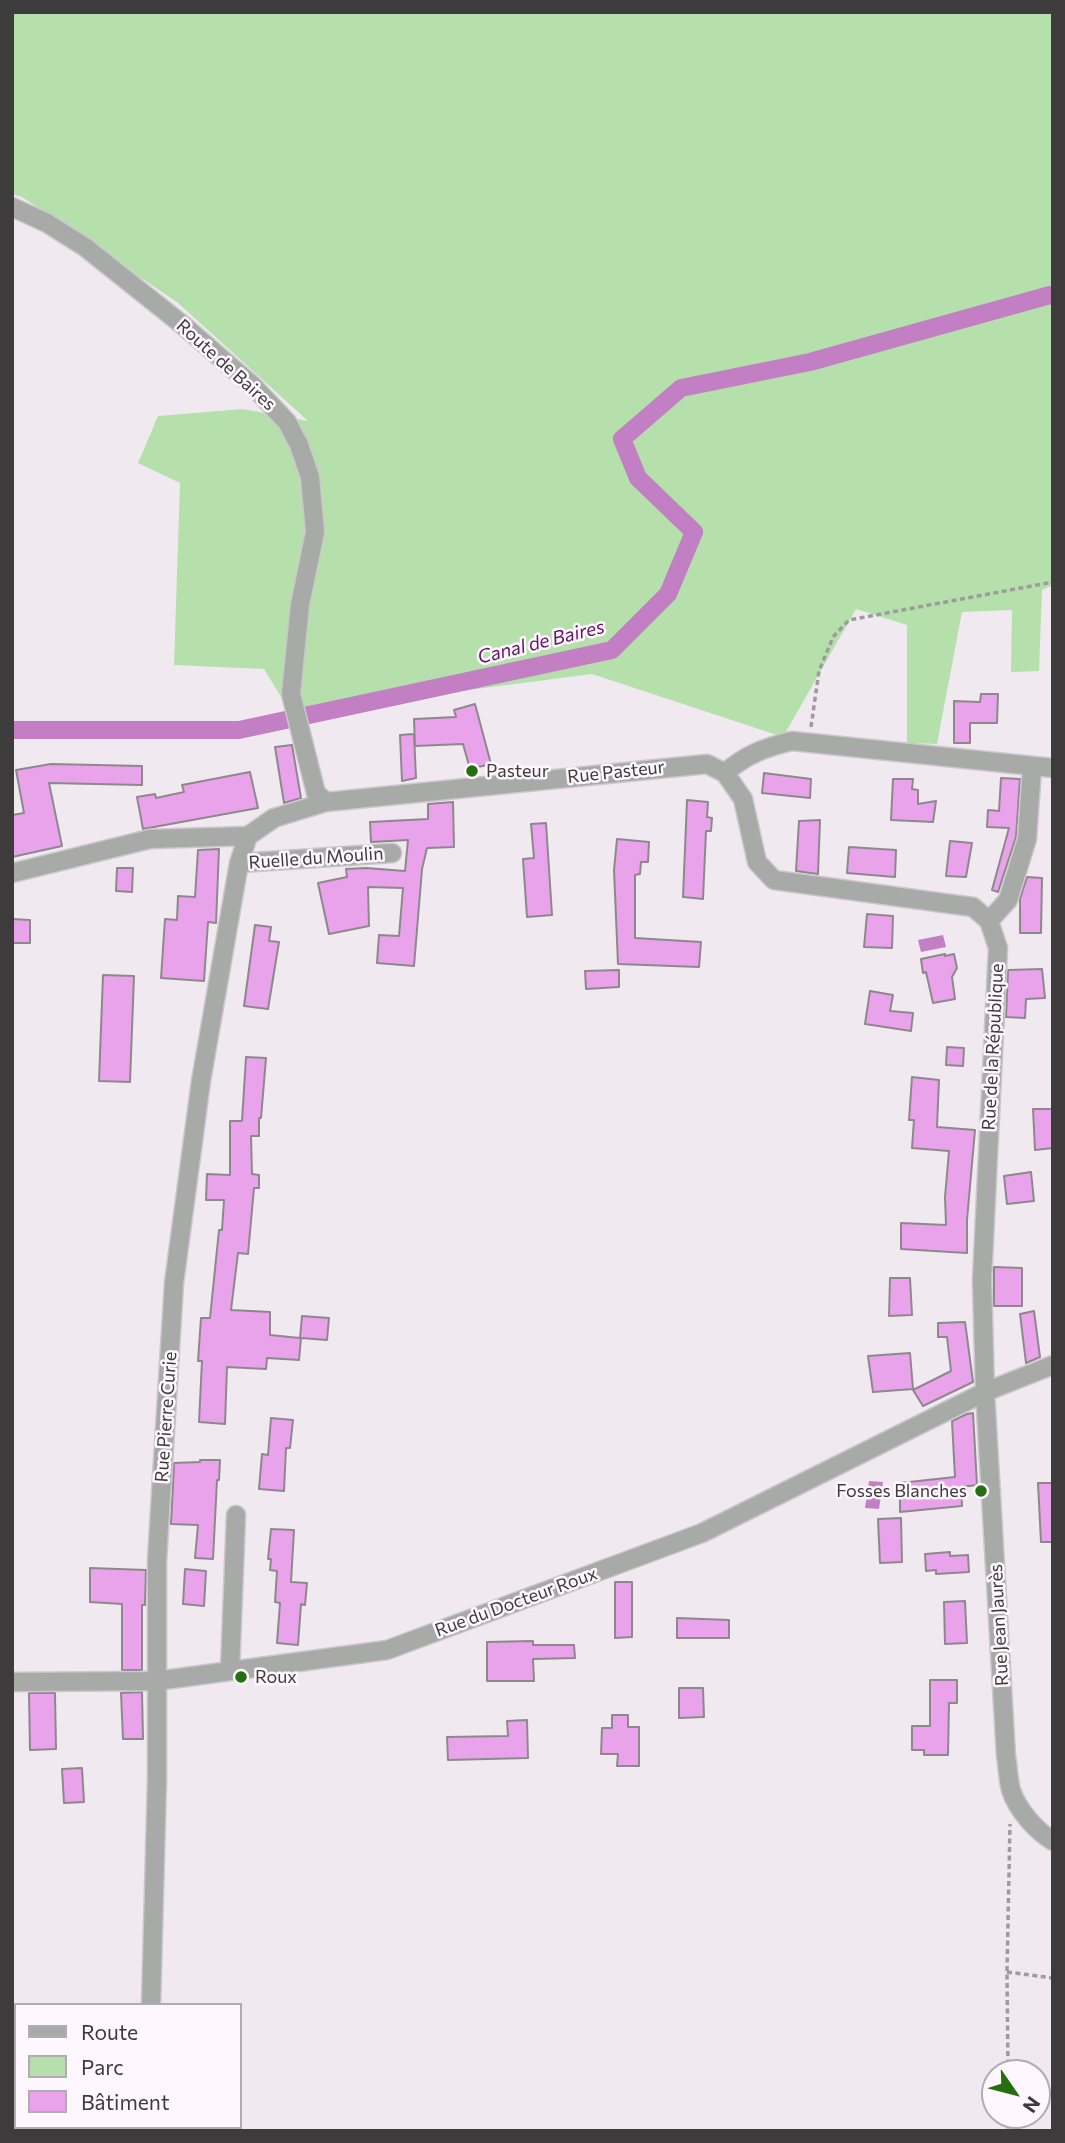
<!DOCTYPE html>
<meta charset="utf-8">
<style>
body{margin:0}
#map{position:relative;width:1065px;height:2143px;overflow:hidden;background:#f0eaf0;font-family:Commissioner,sans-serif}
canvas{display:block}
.frame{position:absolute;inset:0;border:14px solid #3e3b3d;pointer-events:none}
.legend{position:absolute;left:14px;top:2003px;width:228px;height:126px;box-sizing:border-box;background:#fef7fe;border:2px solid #b1acb1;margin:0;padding:9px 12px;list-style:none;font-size:21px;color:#3e3b3d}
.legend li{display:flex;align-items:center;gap:14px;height:35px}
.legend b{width:35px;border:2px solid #b1acb1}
.north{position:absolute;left:981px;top:2059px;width:70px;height:70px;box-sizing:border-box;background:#fef7fe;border:2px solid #b1acb1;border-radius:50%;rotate:125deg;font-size:19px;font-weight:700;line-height:28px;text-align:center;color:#3e3b3d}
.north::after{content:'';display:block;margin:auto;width:24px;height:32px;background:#256f10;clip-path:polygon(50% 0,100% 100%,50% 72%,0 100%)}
</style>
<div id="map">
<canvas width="1065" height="2143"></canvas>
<div class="frame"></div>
<ul class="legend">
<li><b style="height:9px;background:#a8aaa7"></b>Route</li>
<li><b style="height:19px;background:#b5e0ab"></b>Parc</li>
<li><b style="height:19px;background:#e9a3ea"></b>Bâtiment</li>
</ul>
<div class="north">N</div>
</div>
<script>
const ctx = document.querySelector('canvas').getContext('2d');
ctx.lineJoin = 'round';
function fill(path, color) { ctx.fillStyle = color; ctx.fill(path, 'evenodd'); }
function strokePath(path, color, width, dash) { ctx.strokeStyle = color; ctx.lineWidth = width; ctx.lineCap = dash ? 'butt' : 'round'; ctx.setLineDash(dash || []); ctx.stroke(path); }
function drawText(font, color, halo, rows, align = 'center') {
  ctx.font = font + ' Commissioner,sans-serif'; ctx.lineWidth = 5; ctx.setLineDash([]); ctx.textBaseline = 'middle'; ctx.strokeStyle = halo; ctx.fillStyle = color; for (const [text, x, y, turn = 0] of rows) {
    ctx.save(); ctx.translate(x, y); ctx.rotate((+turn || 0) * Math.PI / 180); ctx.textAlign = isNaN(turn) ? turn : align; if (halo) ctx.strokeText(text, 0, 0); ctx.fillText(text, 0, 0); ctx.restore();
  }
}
fill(new Path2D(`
 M12,12H1053V585L1042,590L1039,671L1011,672L1012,610L962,612L937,744L907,743V625L856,609L783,737L592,674L291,713L264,669L174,665L180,483L138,463L158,416L243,409L308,421L178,303L22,197L12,194Z`), '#b5e0ab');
fill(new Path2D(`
 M943,935L946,947L921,952L918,940Z
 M869,1481L883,1482L879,1509L865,1508Z`), '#c27fc3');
strokePath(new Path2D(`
 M12,730H239L612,650L668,594L694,532L638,478L622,439L681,388L810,362L1050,295L1053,296`), '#c27fc3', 18);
const building = new Path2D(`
 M981,694H998L997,723H970V743H954V701L980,702Z
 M475,704L491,764L470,769L463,744L415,746L414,719L456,717L454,710Z
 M414,734L416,778L402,781L400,735Z
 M292,745L301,798L284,803L275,747Z
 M51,764L142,766V785L49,783L62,846L12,857V815L24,813L16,770Z
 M250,772L258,808L143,829L137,797L155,794L156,798L184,792L182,785Z
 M764,773L811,779L810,798L762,793Z
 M1001,778L1020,779L1016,837L998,892L992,890L1009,828L987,827L988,810L999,811Z
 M893,779H913L912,789L918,790V804L936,801L933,822L891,820Z
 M687,800L708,802L707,817L712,818L711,831H706L703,899L683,897Z
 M453,802L454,847L427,848L422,869L414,966L377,963L379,935L399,936L403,888L368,887L369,926L329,934L318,883L347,877L346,869L366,868L405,871L408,840L371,842L370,822L428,819V804Z
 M820,820L818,874L796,871L799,821Z
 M546,823L552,915L527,917L523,859L534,858L531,824Z
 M617,839L649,842L648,862H641L640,874L635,875V938L701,942L699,967L618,964L614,870Z
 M950,841L972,843L966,877L946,876Z
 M849,847L896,850L895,877L847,873Z
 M219,849L216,923L208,922L204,981L161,978L165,919L177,920L178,896L195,897L198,850Z
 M117,868H133L132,892L116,891Z
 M1027,877L1042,878L1041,933H1020V899Z
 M867,914L893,916L892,948L864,947Z
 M12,919L30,920V943H12Z
 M255,925L271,927L269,941L279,942L268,1009L244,1006Z
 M945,954V956L954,954L957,968L952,977L955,999L933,1003L926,972L923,973L921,959Z
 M1042,969L1045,998L1026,999L1025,1018L1006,1017L1008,970Z
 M619,970V987L586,989L585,971Z
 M103,975L134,976L130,1082L99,1081Z
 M870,991L893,995L890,1011L913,1013L911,1031L865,1024Z
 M947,1047L964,1048L963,1066L946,1065Z
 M246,1057L266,1058L261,1118H259V1136H251L252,1174L259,1175V1188H254L248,1254L238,1253L231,1310L270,1312V1335L300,1338L302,1316L329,1318L327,1340L301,1338L299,1360L267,1358L266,1369L227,1367L225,1424L199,1422L202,1361H198L201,1318H210L219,1230H222L224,1200H206L207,1174L230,1175V1121H242Z
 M912,1077L939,1080L937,1127L975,1130L967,1220V1253L901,1249V1223L946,1225L945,1197L949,1151L912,1148L914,1120H909Z
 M1033,1109H1053V1148L1035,1150Z
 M1031,1172L1034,1201L1007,1204L1004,1176Z
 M994,1267L1022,1268V1306H994Z
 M890,1278H910L912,1315L889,1316Z
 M1034,1311L1040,1357L1026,1363L1020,1314Z
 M965,1322L973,1382L923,1406L913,1390L951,1371L947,1337H938V1323Z
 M910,1353L913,1389L873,1392L868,1356Z
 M973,1413L977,1485L961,1487L962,1506L900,1512V1483L955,1477L952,1421L967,1414Z
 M271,1418L293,1420L290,1448H286L284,1491L259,1489L262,1454L268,1455Z
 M200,1460H220L219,1480H217L213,1559L195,1558L198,1525L171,1524L174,1463L200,1462Z
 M1038,1483H1053V1542H1041Z
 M901,1518L902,1562L880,1563L878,1519Z
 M271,1529L294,1530L291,1582L307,1583L305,1605L301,1604L298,1645L277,1643L280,1603L275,1602L277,1571L270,1570L271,1559H268Z
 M950,1552V1556L968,1555L969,1572L936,1574V1570L926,1571L925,1554Z
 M90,1568L146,1570L145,1605H142V1670H122V1604L90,1602Z
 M185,1569L206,1571L204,1606L183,1604Z
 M615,1582H632V1637L615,1638Z
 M965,1601L967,1643L945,1644L944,1602Z
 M677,1618L729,1620V1638H677Z
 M533,1641V1645H574L575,1658L533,1659L534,1681H487V1642Z
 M930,1680H957V1703H949L948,1755H924V1750H912V1726H930Z
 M679,1688H703L704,1717L679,1718Z
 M142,1692L143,1739H123L121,1693Z
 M29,1693H55L56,1749L30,1750Z
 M612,1715H628V1727H639V1766H617L618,1754H601L602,1728H612Z
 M527,1720L528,1758L448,1760L447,1737L508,1736L507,1721Z
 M82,1768L84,1802L64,1803L62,1769Z`);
fill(building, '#e9a3ea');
strokePath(building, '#8e888e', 2);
const minor = new Path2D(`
 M12,207L47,223L85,247L184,326L252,385L287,422L299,445L310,477L315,532L300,605L291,694L316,793L326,802
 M725,773C745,755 766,747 792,741L1053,768
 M239,863L392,853
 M12,873L150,839L248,836L274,818L326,802L707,764L725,773L743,799L757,862L774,880L973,907L989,921L998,948L982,1280L985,1392L1006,1756C1008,1767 1008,1779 1011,1790C1017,1809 1036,1831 1053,1841
 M989,921L1008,900L1027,839L1032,767
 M230,1670L236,1515
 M12,1682L156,1681L387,1650L702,1533L985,1392L1053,1365
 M151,2005L157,1779V1560L174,1283L201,1081L239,863L248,836
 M148,2131V2127`);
strokePath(minor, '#ccc7cc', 21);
strokePath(new Path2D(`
 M811,727L819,671L833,637L849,620L1053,582
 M1007,1972L1053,1978
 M1008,2073L1007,1972L1010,1824
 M1008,2115V2131`), '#9e9a9e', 3.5, [5, 3.5]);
strokePath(minor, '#a8aaa7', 18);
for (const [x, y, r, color] of [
 [472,771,7,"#256f10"],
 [981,1491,7,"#256f10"],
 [241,1677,7,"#256f10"]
]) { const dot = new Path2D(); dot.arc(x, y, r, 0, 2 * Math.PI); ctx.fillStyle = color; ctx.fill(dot); strokePath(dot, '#fef7fe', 2.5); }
drawText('18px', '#3e3b3d', '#fef7fe', [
 ["Route de Baires",226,365,42],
 ["Rue Pasteur",616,772,-6],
 ["Ruelle du Moulin",316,858,-4],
 ["Rue de la République",993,1047,-87],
 ["Rue Pierre Curie",166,1417,-86],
 ["Rue du Docteur Roux",516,1602,-20],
 ["Rue Jean Jaurès",999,1625,-93]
]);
drawText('18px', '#3e3b3d', '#fef7fe', [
 ["Pasteur",486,771],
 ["Fosses Blanches",967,1491,"right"],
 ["Roux",255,1677]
], 'left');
drawText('italic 19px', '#651269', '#fef7fe', [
 ["Canal de Baires",541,642,-14]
]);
</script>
